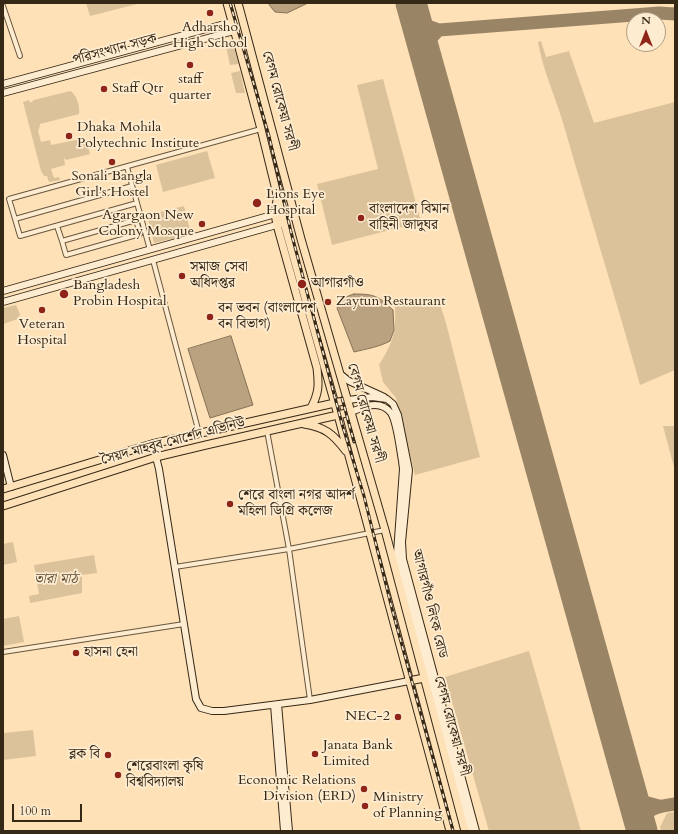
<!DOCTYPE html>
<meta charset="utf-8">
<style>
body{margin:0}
#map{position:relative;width:678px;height:834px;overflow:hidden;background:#fee1b6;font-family:Cardo,serif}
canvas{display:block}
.frame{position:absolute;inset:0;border:4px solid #362817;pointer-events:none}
.north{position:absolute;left:626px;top:12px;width:40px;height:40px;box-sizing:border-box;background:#feecd0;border:1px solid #ae9e86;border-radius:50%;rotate:0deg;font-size:11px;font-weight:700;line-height:16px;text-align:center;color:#362817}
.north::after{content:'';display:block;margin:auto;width:14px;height:18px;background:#8f2418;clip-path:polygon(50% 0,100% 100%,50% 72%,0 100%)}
.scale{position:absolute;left:12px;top:804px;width:70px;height:18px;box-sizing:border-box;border:2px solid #362817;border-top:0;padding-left:5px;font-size:12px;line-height:14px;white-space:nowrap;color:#362817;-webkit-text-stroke:3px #feecd0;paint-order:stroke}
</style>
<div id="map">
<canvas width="678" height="834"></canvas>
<div class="frame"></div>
<div class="north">N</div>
<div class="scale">100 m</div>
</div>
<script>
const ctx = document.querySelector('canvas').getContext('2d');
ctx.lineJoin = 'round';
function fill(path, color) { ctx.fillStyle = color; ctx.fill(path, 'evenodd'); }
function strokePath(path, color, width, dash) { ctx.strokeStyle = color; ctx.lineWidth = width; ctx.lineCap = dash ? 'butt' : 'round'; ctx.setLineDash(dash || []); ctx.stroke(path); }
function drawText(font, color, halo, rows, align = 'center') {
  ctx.font = font + ' Cardo,"Noto Serif Bengali",serif'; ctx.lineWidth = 3.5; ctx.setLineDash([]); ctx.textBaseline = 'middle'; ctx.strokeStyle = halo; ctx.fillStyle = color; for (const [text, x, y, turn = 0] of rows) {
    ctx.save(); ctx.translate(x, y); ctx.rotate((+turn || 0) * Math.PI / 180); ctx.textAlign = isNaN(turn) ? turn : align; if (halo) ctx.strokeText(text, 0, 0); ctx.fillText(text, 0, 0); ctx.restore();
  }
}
fill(new Path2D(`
 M86,3H141L90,16Z
 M232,41L239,64L230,65L225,42Z
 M541,41L546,57L569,51L594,123L675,102V370L640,385C616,299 589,213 564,126C556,98 543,71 538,42Z
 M240,71L245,93H236L231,73Z
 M383,79L421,222L332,245L317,184L378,169L357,85Z
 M70,91C77,94 80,107 79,114L40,124L39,129L38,131L41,142L50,140L51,145L86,138L90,154L66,160L64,158L65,165L51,169L54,178L59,177L60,180L49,182L47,176H44L41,171L23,102L29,100L30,103L34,100Z
 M207,151L215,178L163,192L156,165Z
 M184,206L191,234L154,243L147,215Z
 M438,298L446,323L480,457L415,475L396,398L383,382L379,365C394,340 396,334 395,305Z
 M16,305L20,314L18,319L3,324V308Z
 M663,426H675V471Z
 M13,542L17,562L3,565V544Z
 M94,555L97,573L82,575V593L30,603L29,596L39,594L34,565Z
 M19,616L24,642L3,646V619Z
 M529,651L581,831H489L445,677Z
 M33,730L36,756L3,760V733Z
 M675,812V831H661L660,827L667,813Z`), '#dcc29b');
const water = new Path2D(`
 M269,3H308L287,13L275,12L270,6Z
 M354,294C375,294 378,296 393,310L394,330L390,341C379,347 366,349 354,352L337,308C341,300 346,296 354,294Z
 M231,336L253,405L210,418L188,349Z`);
fill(water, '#baa280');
strokePath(water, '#857156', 1);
strokePath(new Path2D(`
 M414,14L428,26L439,30
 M425,51L430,39L439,30L621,16L659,13L675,14
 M631,792L644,802L659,806
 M641,827C643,808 659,806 675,804`), '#9a8466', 13);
strokePath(new Path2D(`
 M411,3L642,831`), '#9a8466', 31);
const street = new Path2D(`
 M3,6L20,56
 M127,167L137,203
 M57,226L62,241L136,220L140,234L66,255L62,241
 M150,250L137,203L20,236L15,219L132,186L15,219L9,199L261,129
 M153,260L199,433
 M267,431L289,549L310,700
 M175,567L289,549L385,530
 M3,652L184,624`);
const secondary = new Path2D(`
 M3,84L232,22
 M3,93L234,31
 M3,291L279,213
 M3,302L280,224
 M340,374L349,381L384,397
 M348,400L372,397L387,399L393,404L398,415L409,470L402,542L403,559L476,831
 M351,412C359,409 367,405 375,405C382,405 387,408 391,413C397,422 400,450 402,461L403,469L397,553L471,831
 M3,455L11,487
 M156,457L159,469L196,699L201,708L212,711H224L310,700L409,681
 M278,704L289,831
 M274,705L284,831`);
const primary = new Path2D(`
 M227,3L261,129L284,223L338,415L450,831
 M238,3L301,239L385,530L465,831
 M277,200L275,214L277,225L317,368C319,385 319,393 311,408
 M304,424C325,427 333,434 346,451
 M3,489L152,444L348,400
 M3,506L156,457L206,445L351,412
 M409,681L424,678`);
strokePath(street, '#68563f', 6);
strokePath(secondary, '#362817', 8);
strokePath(primary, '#362817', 9);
strokePath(street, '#feecd0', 4);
strokePath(secondary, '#feecd0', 6);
strokePath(primary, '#fee1b6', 7);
const rail = new Path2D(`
 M230,3L269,136L291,232L342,424L364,496L392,609L453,831
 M342,398L354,442`);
strokePath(rail, '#362817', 3);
strokePath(rail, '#feecd0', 1.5, [4.5]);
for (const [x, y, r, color] of [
 [210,13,4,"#8f2418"],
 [190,65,4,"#8f2418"],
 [104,89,4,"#8f2418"],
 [69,136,4,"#8f2418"],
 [112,162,4,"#8f2418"],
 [257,203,5,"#8f2418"],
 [361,218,4,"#8f2418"],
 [202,224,4,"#8f2418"],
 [182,276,4,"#8f2418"],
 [302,284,5,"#8f2418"],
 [64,294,5,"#8f2418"],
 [328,302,4,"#8f2418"],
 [42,310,4,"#8f2418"],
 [210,317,4,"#8f2418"],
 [230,504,4,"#8f2418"],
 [76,653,4,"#8f2418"],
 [398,717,4,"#8f2418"],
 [315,754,4,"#8f2418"],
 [108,755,4,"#8f2418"],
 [118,775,4,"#8f2418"],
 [364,789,4,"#8f2418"],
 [365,806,4,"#8f2418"]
]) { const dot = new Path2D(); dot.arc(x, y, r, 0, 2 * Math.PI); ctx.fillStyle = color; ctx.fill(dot); strokePath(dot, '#feecd0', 1.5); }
drawText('14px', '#362817', '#feecd0', [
 ["Adharsho",210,28,"center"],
 ["High School",210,44,"center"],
 ["staff",190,80,"center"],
 ["quarter",190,96,"center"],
 ["Staff Qtr",112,89],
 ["Dhaka Mohila",77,128],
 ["Polytechnic Institute",77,144],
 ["Sonali Bangla",112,177,"center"],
 ["Girl's Hostel",112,193,"center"],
 ["Lions Eye",266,195],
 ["Hospital",266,211],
 ["বাংলাদেশ বিমান",369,210],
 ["বাহিনী জাদুঘর",369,226],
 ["Agargaon New",194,216,"right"],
 ["Colony Mosque",194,232,"right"],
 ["সমাজ সেবা",190,268],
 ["অধিদপ্তর",190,284],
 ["আগারগাঁও",311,284],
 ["Bangladesh",73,286],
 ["Probin Hospital",73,302],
 ["Zaytun Restaurant",336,302],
 ["বন ভবন (বাংলাদেশ",218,309],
 ["বন বিভাগ)",218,325],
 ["Veteran",42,325,"center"],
 ["Hospital",42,341,"center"],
 ["শেরে বাংলা নগর আদর্শ",238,496],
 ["মহিলা ডিগ্রি কলেজ",238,512],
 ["হাসনা হেনা",84,653],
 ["NEC-2",390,717,"right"],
 ["Janata Bank",323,746],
 ["Limited",323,762],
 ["ব্লক বি",100,755,"right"],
 ["শেরেবাংলা কৃষি",126,767],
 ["বিশ্ববিদ্যালয়",126,783],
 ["Economic Relations",356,781,"right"],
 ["Division (ERD)",356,797,"right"],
 ["Ministry",373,798],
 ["of Planning",373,814]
], 'left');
drawText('14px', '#362817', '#feecd0', [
 ["পরিসংখ্যান সড়ক",115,50,-15],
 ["বেগম রোকেয়া সরণী",279,101,75],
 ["বেগম রোকেয়া সরণী",365,413,74],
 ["সৈয়দ মাহবুব মোর্শেদ এভিনিউ",173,442,-15],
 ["আগারগাঁও লিংক রোড",429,604,76],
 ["বেগম রোকেয়া সরণী",451,726,75]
]);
drawText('italic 14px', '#604e38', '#feecd0', [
 ["তারা মাঠ",56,580]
]);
</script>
